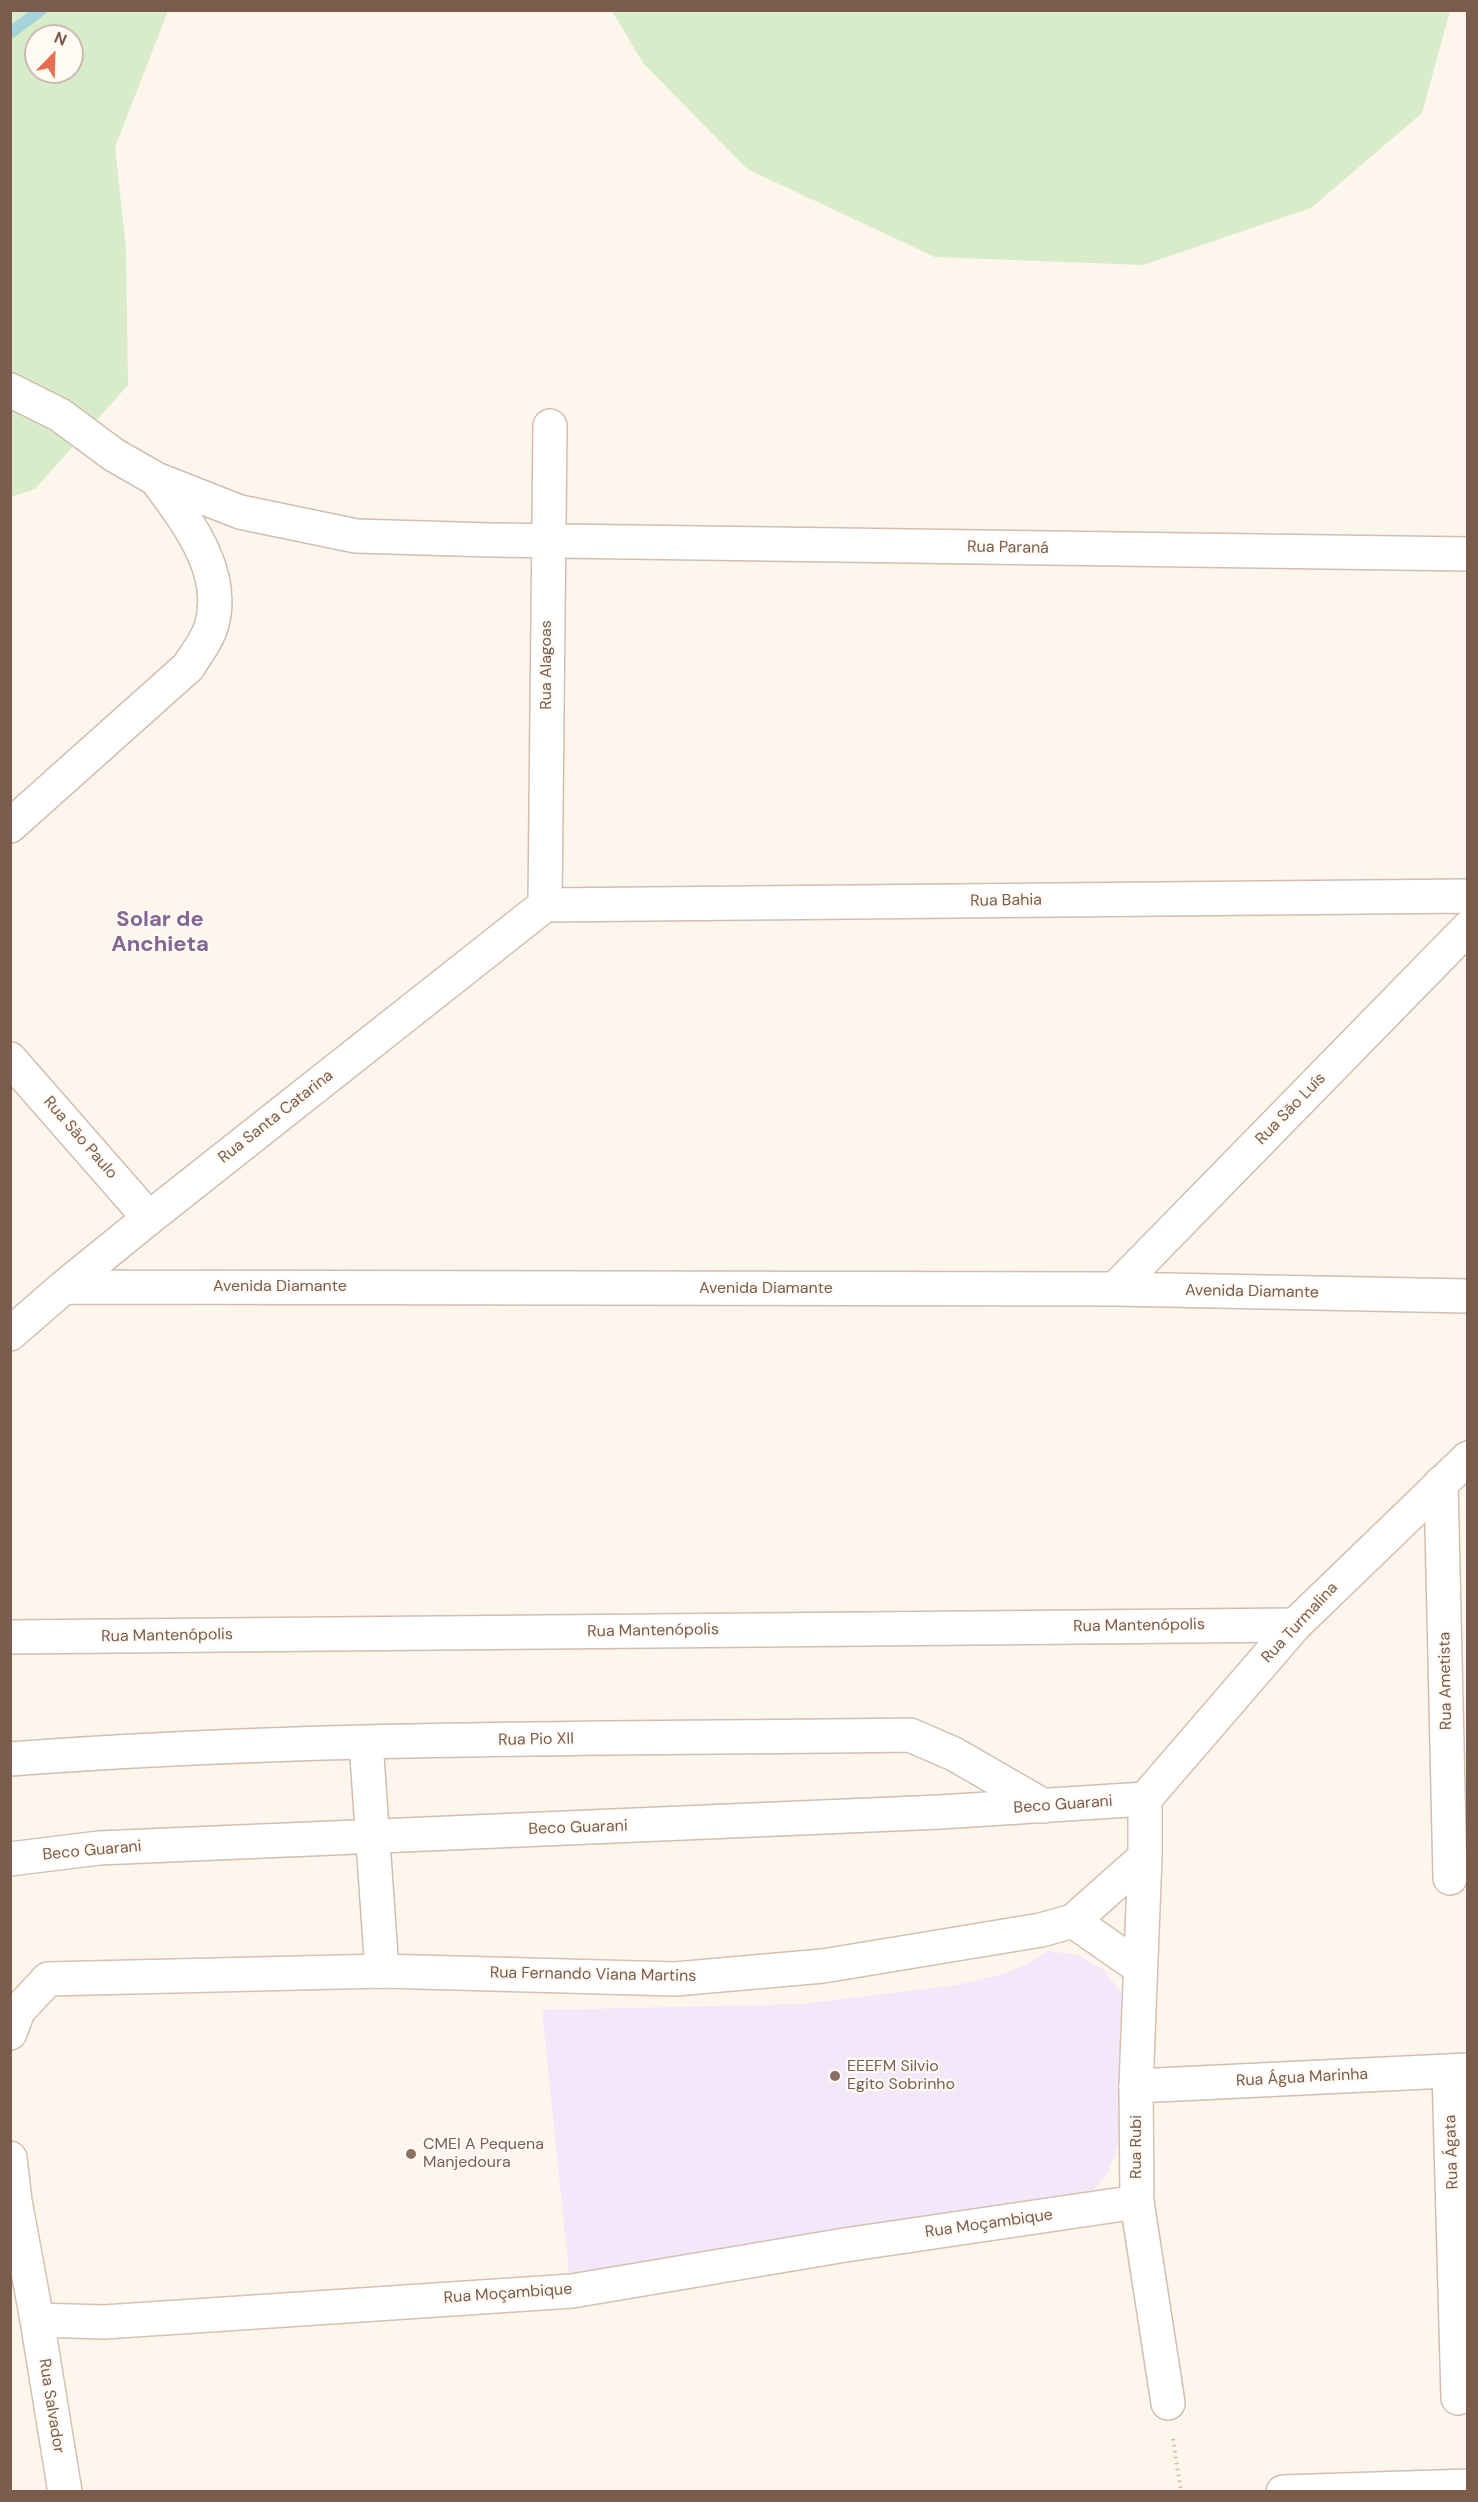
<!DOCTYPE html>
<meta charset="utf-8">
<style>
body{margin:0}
#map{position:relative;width:1478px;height:2502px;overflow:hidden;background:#fdf6ec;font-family:"DM Sans",sans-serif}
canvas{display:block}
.frame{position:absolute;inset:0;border:12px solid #7a5c4d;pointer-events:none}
.north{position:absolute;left:24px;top:24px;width:60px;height:60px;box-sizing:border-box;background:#fffaf3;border:2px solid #cabbb1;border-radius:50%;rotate:23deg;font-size:16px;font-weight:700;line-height:24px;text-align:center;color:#7a5c4d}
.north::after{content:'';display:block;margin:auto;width:21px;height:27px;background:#e76f51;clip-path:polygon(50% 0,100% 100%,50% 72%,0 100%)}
</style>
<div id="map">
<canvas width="1478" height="2502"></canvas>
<div class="frame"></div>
<div class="north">N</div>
</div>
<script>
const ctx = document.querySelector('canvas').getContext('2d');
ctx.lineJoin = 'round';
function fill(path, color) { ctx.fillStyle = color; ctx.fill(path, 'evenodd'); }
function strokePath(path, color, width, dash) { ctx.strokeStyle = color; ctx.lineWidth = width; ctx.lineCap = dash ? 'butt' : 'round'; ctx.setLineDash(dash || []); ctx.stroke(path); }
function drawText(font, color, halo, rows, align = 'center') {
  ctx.font = font + ' "DM Sans",sans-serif'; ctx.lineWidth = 4.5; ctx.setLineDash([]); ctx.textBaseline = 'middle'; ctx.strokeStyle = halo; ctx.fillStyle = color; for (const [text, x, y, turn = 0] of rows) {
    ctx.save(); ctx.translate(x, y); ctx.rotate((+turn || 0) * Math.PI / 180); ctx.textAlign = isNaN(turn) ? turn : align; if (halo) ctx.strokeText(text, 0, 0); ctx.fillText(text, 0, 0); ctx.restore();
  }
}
fill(new Path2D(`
 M1048,1951L1078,1955L1104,1970L1123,1995L1119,2143L1108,2172L1094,2190L1075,2201L570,2283L542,2010L802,2004L956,1985L999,1975L1025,1965Z`), '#f3e8fa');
fill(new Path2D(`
 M10,11H168L115,147L126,248L128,385L35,489L11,497ZM36,36H72V72H36Z
 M612,11H1450L1422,113L1311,208L1143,265L935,257L747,169L643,63Z`), '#d8ecc9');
strokePath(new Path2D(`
 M10,33L41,10`), '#a5d3da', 12);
const street = new Path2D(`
 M10,390L60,415L114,455L156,479L240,512L356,536L491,540L1468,554
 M10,826L188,667C196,654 207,641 211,627C228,572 186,520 156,479
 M545,905L1468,896
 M545,905L550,426
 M10,1059L149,1218
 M64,1287L1115,1289L1468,1296
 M1115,1289L1468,928
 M10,1334L64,1287L149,1218L545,905
 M1441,1483L1450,1878
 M10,1637L1295,1625
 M366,1742L382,1971
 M10,1759C309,1736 611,1739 910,1735L954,1754L1044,1806
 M10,1859L99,1848L940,1812L1145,1799
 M1449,2071L1458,2398
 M1136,2086L1468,2070
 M1137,2202L1168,2403
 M1283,2492L1468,2486`);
const secondary = new Path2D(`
 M1073,1921L1139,1967
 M10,2033L18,2011L48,1979L382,1971L675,1979L823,1966L1041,1930L1073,1921L1145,1857
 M10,2158L15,2201L37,2320L65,2492
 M37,2320L104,2322L572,2291L845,2245L1137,2202L1136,2086L1145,1857V1799L1295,1625L1468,1458`);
strokePath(street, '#d1beb0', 36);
strokePath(secondary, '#d6c0b0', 36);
strokePath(new Path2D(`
 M1173,2439L1181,2492`), '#d9b8a5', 4, [1.5, 4.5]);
strokePath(street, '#fff', 33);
strokePath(secondary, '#fff', 33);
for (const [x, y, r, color] of [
 [835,2076,6,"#8d6e63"],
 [411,2154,6,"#8d6e63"]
]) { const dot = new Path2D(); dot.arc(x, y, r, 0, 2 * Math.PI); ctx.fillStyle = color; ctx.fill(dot); strokePath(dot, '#fffaf3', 2); }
drawText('16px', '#7a5c4d', '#fffaf3', [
 ["Rua Paraná",1008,548,1],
 ["Rua Alagoas",547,665,-90],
 ["Rua Bahia",1006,901,-1],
 ["Rua São Luís",1291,1109,-46],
 ["Rua Santa Catarina",276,1117,-38],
 ["Rua São Paulo",80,1138,49],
 ["Avenida Diamante",280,1287],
 ["Avenida Diamante",766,1289],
 ["Avenida Diamante",1252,1292,1],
 ["Rua Turmalina",1300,1623,-47],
 ["Rua Mantenópolis",1139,1626,-1],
 ["Rua Mantenópolis",653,1631,-1],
 ["Rua Mantenópolis",167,1636,-1],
 ["Rua Ametista",1446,1681,-91],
 ["Rua Pio XII",536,1740,-1],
 ["Beco Guarani",1063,1805,-4],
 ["Beco Guarani",578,1828,-2],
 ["Beco Guarani",92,1851,-5],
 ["Rua Fernando Viana Martins",593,1975,1],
 ["Rua Água Marinha",1302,2078,-3],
 ["Rua Rubi",1137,2147,-90],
 ["Rua Ágata",1452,2152,-92],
 ["Rua Moçambique",989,2224,-8],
 ["Rua Moçambique",508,2294,-4],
 ["Rua Salvador",51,2406,81]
]);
drawText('16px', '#785e54', '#fffaf3', [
 ["EEEFM Silvio",847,2067],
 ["Egito Sobrinho",847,2085],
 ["CMEI A Pequena",423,2145],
 ["Manjedoura",423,2163]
], 'left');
drawText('bold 22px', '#846695', '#fffaf3', [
 ["Solar de",160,920],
 ["Anchieta",160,945]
]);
</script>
